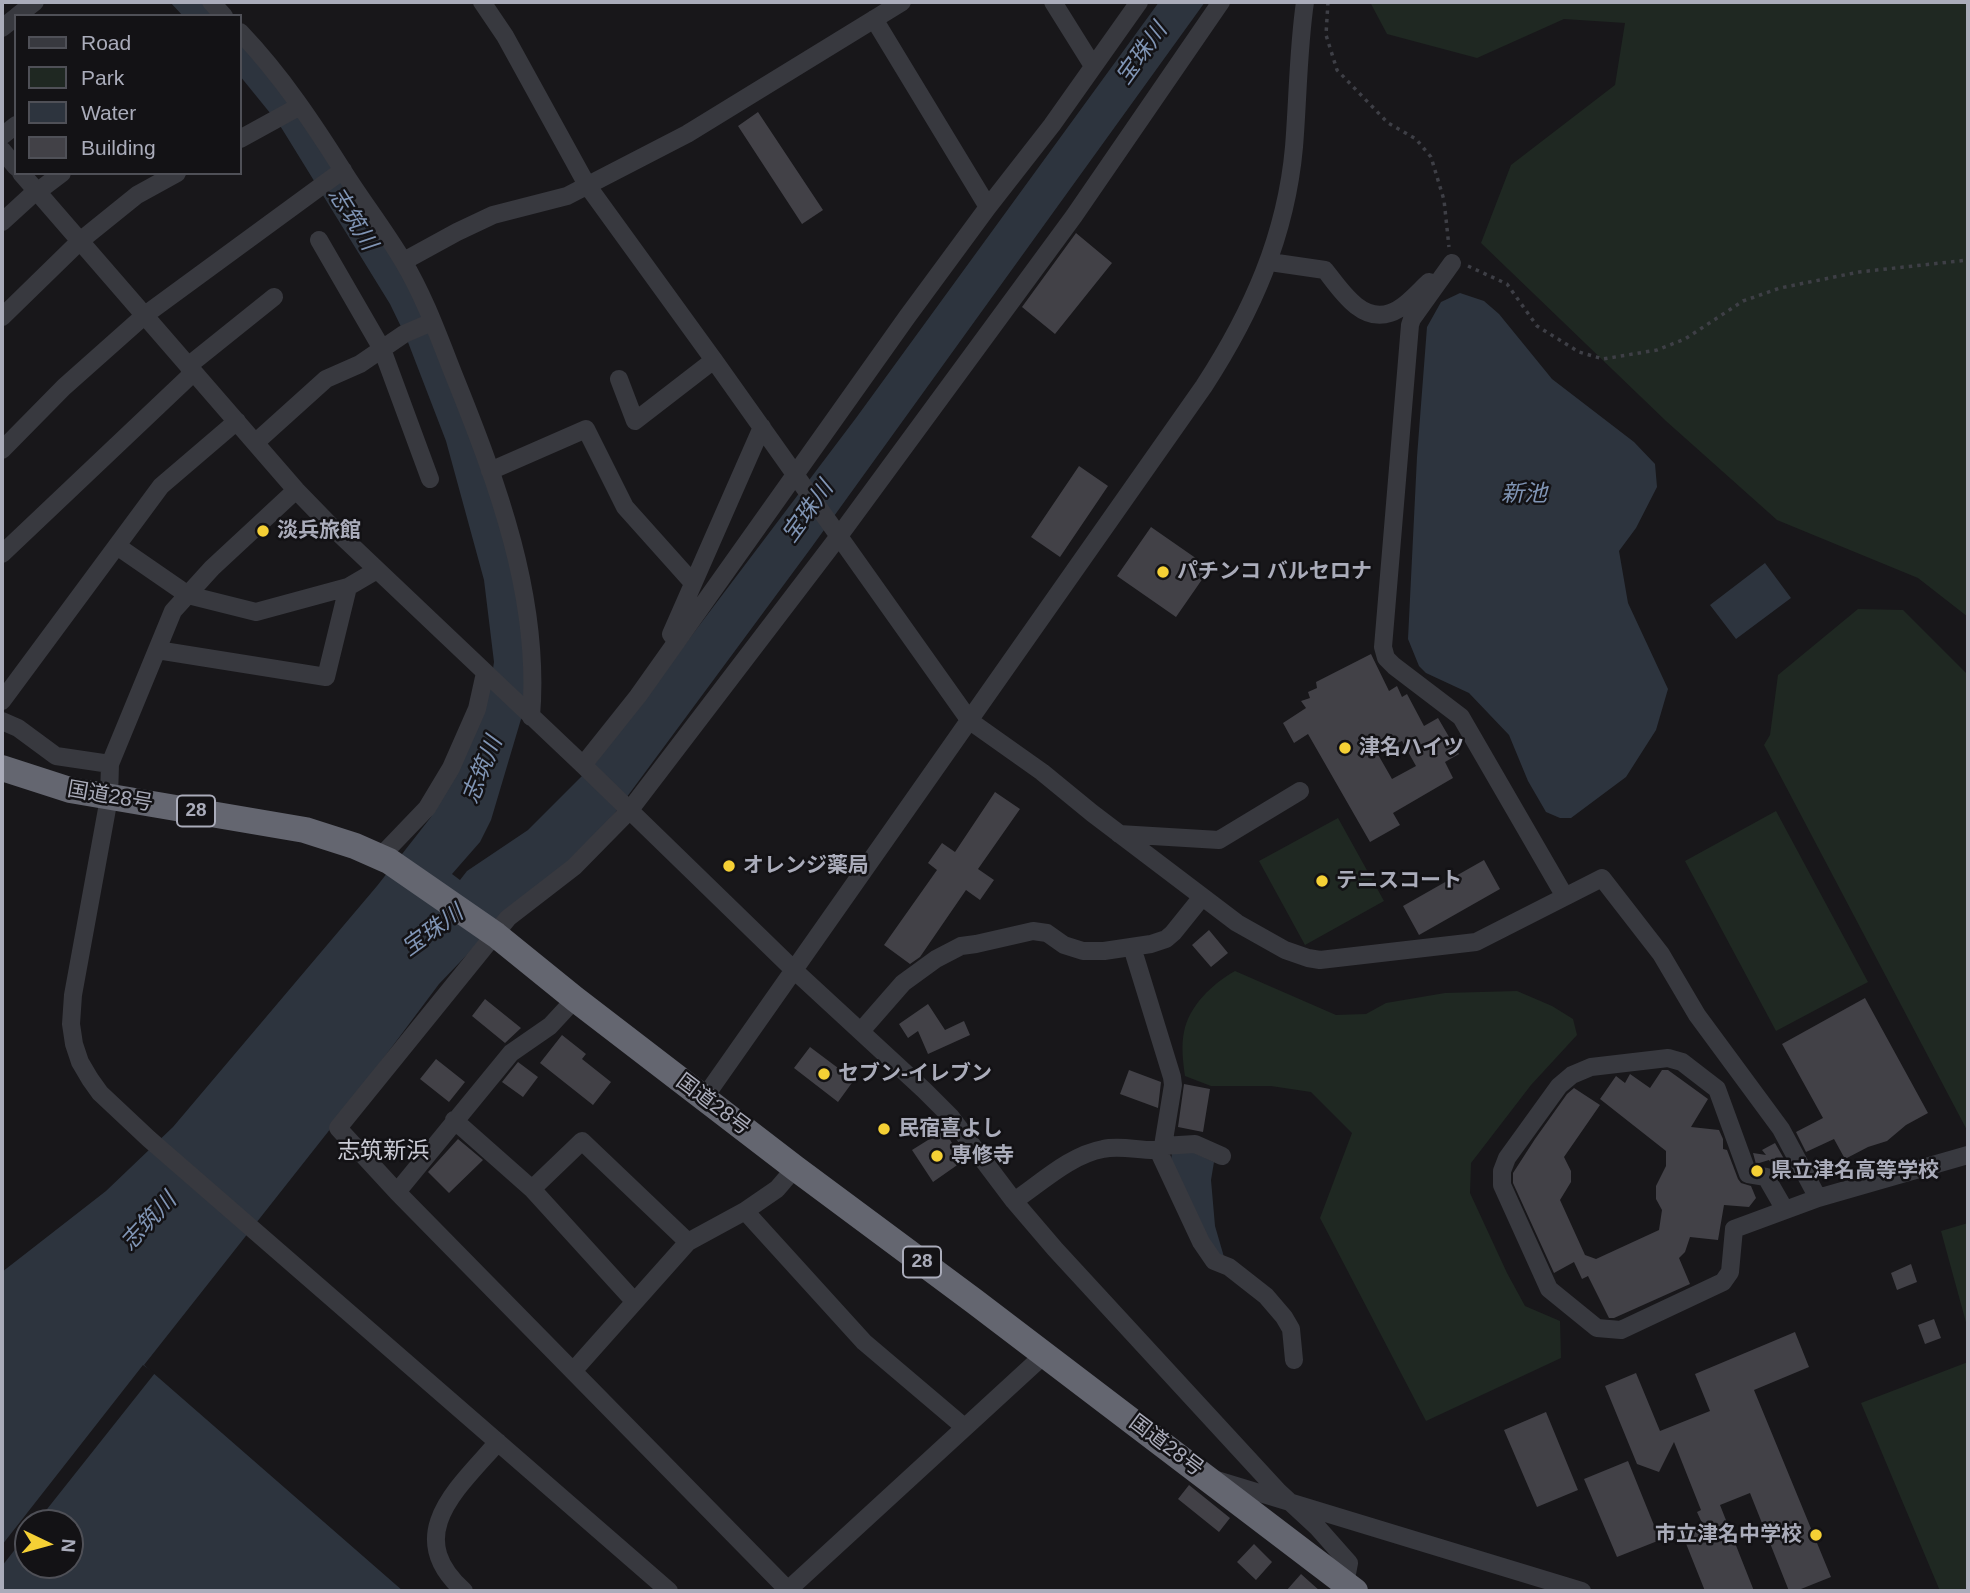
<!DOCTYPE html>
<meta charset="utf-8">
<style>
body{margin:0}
#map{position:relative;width:1970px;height:1593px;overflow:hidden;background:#18171a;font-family:Arial,sans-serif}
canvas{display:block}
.frame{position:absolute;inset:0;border:4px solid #aaacba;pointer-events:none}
.legend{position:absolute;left:14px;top:14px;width:228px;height:161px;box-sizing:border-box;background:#131215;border:2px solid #4f5057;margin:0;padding:9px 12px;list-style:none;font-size:21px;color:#aaacba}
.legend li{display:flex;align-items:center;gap:14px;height:35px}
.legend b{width:35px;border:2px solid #4f5057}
.north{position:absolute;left:14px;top:1509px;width:70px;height:70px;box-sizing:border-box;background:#131215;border:2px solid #4f5057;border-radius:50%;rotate:95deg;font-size:19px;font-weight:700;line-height:28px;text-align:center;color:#aaacba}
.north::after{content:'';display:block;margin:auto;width:24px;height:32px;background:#f5d035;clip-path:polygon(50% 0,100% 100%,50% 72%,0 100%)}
</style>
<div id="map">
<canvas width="1970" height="1593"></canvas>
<div class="frame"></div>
<ul class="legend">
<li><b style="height:9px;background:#38393f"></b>Road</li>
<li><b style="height:19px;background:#1f2822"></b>Park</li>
<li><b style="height:19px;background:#2d343e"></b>Water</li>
<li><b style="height:19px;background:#424147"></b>Building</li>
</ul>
<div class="north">N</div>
</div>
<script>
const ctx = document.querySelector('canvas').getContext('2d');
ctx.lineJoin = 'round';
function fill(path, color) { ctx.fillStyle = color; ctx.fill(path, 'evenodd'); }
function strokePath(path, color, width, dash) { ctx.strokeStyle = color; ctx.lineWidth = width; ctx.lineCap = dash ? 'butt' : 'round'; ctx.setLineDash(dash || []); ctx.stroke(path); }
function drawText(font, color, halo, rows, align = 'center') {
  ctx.font = font + ' Arial,"Noto Sans JP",sans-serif'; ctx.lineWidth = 5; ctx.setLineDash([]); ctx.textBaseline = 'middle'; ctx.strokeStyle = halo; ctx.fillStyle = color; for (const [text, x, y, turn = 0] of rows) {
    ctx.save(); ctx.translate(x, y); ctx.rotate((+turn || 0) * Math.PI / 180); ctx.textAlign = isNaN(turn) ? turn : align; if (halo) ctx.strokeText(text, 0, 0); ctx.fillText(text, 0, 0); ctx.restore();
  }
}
fill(new Path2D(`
 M1370,2H1968V617L1918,578L1777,520L1666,421L1481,243L1511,165L1615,85L1625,23L1564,19L1477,58L1387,34Z
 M1858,609L1903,610L1968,675V1132L1764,745L1770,735L1778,675Z
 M1776,811L1868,982L1776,1031L1685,861Z
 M1338,818L1384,901L1305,945L1259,861Z
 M1235,971L1336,1015L1366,1014L1386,1003L1445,993L1517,991L1552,1006L1573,1019L1577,1035L1531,1085L1471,1163L1470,1193L1507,1273L1525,1306L1560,1321L1561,1358L1426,1421L1320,1218L1352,1133L1311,1092L1271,1086H1211L1185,1076C1183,1062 1181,1046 1184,1032C1189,1006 1212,984 1235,971Z
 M1968,1223V1326H1967L1941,1231Z
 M1968,1362V1591H1940L1861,1403Z`), '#1f2822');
fill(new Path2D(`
 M170,2H202L216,16H183Z
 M1159,2H1205L811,548L615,813L577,858L506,914L439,984L335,1123L144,1365L403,1591H2V1272L106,1191L173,1127L377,886L431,817L490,689L494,662L484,580L446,441L406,337L390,304L279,124L240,76V39L281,87L400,265L469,425L520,588L527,699L491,820L480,842L452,874L460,880L467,871L528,830L596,762L856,418ZM28,1523H70V1565H28Z
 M1460,293L1484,301L1499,314L1552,379L1634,442L1655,464L1657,487L1636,528L1619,551L1628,603L1668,689L1656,730L1626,777L1571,818H1560L1546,812L1528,781L1509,735L1469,693L1426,673L1419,666L1408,639L1417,457L1427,327L1441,302Z
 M1765,563L1791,598L1736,639L1710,605Z
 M1184,1148L1214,1162L1211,1180L1215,1226L1224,1257L1219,1256L1198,1225L1171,1160L1172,1153Z`), '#2d343e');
fill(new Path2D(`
 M143,1365L155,1373L36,1523H28V1533L2,1566V1545Z`), '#18171a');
fill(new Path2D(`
 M758,112L823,210L802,224L738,126Z
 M1076,233L1112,263L1055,334L1022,307Z
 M1079,466L1108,486L1060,557L1031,537Z
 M1151,527L1210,568L1176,617L1117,576Z
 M1371,654L1389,691L1397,686L1402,697L1407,694L1424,726L1438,718L1459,754L1445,762L1453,778L1393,813L1400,825L1370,842L1308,734L1294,743L1283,723L1306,708L1301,701L1310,698L1308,692L1317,688L1316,682ZM1402,741L1416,766L1392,779L1376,751Z
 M995,792L1020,809L978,869L994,880L980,900L966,890L920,957L910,964L884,945L937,870L928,863L942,843L955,852Z
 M1484,860L1500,889L1419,935L1403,906Z
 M1209,930L1228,953L1211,967L1192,945Z
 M1865,998L1928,1113L1906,1125L1887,1141L1868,1147L1845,1159L1834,1139L1806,1152L1796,1132L1823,1118L1782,1044Z
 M485,999L521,1028L505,1043L472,1016Z
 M928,1004L945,1030L964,1021L970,1035L928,1054L918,1031L908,1038L899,1024Z
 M562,1035L586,1054L582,1059L611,1082L593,1105L540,1063Z
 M810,1047L854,1080L838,1102L794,1068Z
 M436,1059L465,1082L449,1102L420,1079Z
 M518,1062L538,1077L523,1097L502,1082Z
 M1129,1070L1161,1082L1158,1108L1120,1094Z
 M1662,1070H1668L1708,1099L1691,1127L1719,1130L1723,1139V1149L1727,1150L1738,1179L1741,1183L1751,1186L1756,1198L1749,1207L1724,1205L1718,1240L1690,1237L1685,1252L1679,1258L1690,1284L1614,1318H1609L1588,1276L1582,1279L1574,1262L1554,1273L1513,1183V1173L1535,1139L1567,1094L1574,1088L1600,1105L1564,1157L1571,1171V1182L1560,1200L1585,1255L1596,1259L1659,1230L1662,1210L1656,1199V1186L1666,1166V1151L1600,1099L1616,1076L1625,1083L1630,1074L1650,1088Z
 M1184,1084L1210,1089L1203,1132L1178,1127Z
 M944,1130L963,1161L933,1182L912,1150Z
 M458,1139L483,1160L449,1193L428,1172Z
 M1775,1143L1787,1164L1775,1169L1769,1160L1756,1164L1753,1153L1766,1155L1762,1150Z
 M1911,1264L1917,1282L1897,1290L1891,1273Z
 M1934,1319L1941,1338L1925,1344L1918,1325Z
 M1795,1332L1809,1367L1754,1390L1831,1577L1796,1591H1789L1750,1493L1720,1505L1754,1591H1705L1681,1531L1702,1523L1697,1512L1701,1510L1674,1442L1659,1472L1637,1464L1605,1386L1636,1373L1660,1431L1710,1411L1695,1374Z
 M1546,1412L1578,1490L1537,1507L1504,1430Z
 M1628,1461L1660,1540L1617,1557L1584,1479Z
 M1189,1485L1230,1518L1219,1532L1178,1499Z
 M1254,1544L1272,1562L1256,1580L1237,1562Z
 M1301,1574L1320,1591H1286Z`), '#424147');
strokePath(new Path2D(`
 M1328,2L1326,35L1337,70L1388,123L1416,139L1431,157L1444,200L1449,247
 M1468,266L1507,284L1537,326L1579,352L1603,359L1657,350L1685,339L1743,301L1780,288L1859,272L1968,260`), '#3e3f46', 3.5, [3.5, 5]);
strokePath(new Path2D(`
 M211,2L224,16
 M482,2L505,36L587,185L716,363L970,721L1042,772L1092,813L1237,923L1285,950L1308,958L1320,960L1476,942L1602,878L1661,954L1697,1015L1781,1129L1818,1198
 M1053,2L1093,66
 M17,16L35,2
 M874,19L988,207
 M2,28L16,17
 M240,32C282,76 315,126 347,177C365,205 386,232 403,261C424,296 438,335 453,373C497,482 541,598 531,717
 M2,136L16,125
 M240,139L300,106
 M2,150L16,167
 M21,173L296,490L331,526L583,765L795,971L924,1090L950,1116L1014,1201L1055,1249L1278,1491L1318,1528L1349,1563L1345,1584
 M37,192L62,173
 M2,222L36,191
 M319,240L382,349L430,479
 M404,261L457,232L493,215L567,196L687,134L902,2
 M1270,262L1325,270C1340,289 1361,323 1390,313C1405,308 1418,292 1429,282
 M1452,263L1412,319L1410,325L1383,647L1386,658L1394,666L1461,717L1564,895
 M2,317L80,241L137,195L177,173
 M188,366L274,297
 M619,379L635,421L714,360
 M255,443L326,379L360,364L404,334L432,322
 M2,450L64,387L145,315L343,170
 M490,471L586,429L625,507L693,583
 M296,490L212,568L173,611L110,764L109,798L73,995L71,1024L74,1044L80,1062L90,1079L100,1093L149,1139L669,1591
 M117,546L188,595L256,612L348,587
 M2,554L194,372
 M674,638L671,634L762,427
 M157,650L326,677L348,587L377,570
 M2,701L161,486L237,421
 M2,721L18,728L56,756L110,764
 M583,765L638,696L907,317L988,207L1052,125L1139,2
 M1119,834L1219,840L1300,791
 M380,857L427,808L451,768L477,709L485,673
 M1132,947L1172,1077L1173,1085L1163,1146L1158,1150
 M861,1031L903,983L936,959L961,946L976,944L1033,931L1047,933L1064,945L1083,951H1104L1151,944L1166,939L1173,933L1202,897
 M704,1098L1204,386C1252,312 1286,236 1294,147C1298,98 1298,50 1305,2
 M454,1120L532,1189L634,1301
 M1163,1146L1195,1144L1222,1156
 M532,1189L582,1141L688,1242
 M397,1192L511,1053L550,1026L575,999
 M1014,1201C1041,1183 1070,1155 1103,1149C1121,1145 1140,1151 1158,1150L1201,1242L1214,1261L1229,1267L1266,1296L1284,1317L1291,1329L1294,1360
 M1785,1210L1766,1177L1748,1174L1717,1089L1682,1062L1668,1058L1591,1067L1572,1075L1559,1086L1507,1158L1502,1171V1185L1549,1289L1597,1328L1621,1330L1723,1282L1730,1272L1734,1229L1818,1198L1968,1155
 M745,1211L864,1342L963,1426
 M1045,1354L788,1590L397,1192L338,1128L508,918L574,867L629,811L839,536L1074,216L1221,2
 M574,1370L688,1242L745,1211L777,1189L795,1168
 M1217,1480L1582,1591
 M464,1591C401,1535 458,1488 498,1442`), '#38393f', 18);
strokePath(new Path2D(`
 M2,768L70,790L305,830L355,846L389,861L496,935L575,999L795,1168L974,1301L1355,1591`), '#646670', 26);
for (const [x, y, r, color] of [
 [263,531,7,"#f5d035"],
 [1163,572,7,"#f5d035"],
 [1345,748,7,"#f5d035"],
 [729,866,7,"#f5d035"],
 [1322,881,7,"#f5d035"],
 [824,1074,7,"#f5d035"],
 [884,1129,7,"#f5d035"],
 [937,1156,7,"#f5d035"],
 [1757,1171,7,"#f5d035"],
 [1816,1535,7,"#f5d035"]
]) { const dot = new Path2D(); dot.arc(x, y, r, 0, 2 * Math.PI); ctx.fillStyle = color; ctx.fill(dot); strokePath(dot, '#131215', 2.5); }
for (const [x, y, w] of [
 [196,811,38],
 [922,1262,38]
]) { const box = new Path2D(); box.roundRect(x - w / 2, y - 15.5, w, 31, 5); ctx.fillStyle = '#131215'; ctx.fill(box); strokePath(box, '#aaacba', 2); }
drawText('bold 19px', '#aaacba', null, [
 ["28",196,811],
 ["28",922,1262]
]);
drawText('bold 21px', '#aaacba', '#131215', [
 ["淡兵旅館",277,531],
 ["パチンコ バルセロナ",1177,572],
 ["津名ハイツ",1359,748],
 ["オレンジ薬局",743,866],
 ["テニスコート",1336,881],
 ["セブン-イレブン",838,1074],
 ["民宿喜よし",898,1129],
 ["専修寺",951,1156],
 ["県立津名高等学校",1771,1171],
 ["市立津名中学校",1802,1535,"right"]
], 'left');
drawText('21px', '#aaacba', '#131215', [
 ["国道28号",110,797,10],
 ["国道28号",713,1105,37],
 ["国道28号",1166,1446,37]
]);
drawText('italic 23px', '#8095b5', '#131215', [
 ["宝珠川",1142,54,-54],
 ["志筑川",352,219,58],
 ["新池",1524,495],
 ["宝珠川",808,512,-54],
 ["志筑川",483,770,-68],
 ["宝珠川",433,931,-36],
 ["志筑川",149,1222,-47]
]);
drawText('23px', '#cbccd6', '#131215', [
 ["志筑新浜",383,1152]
]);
</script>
